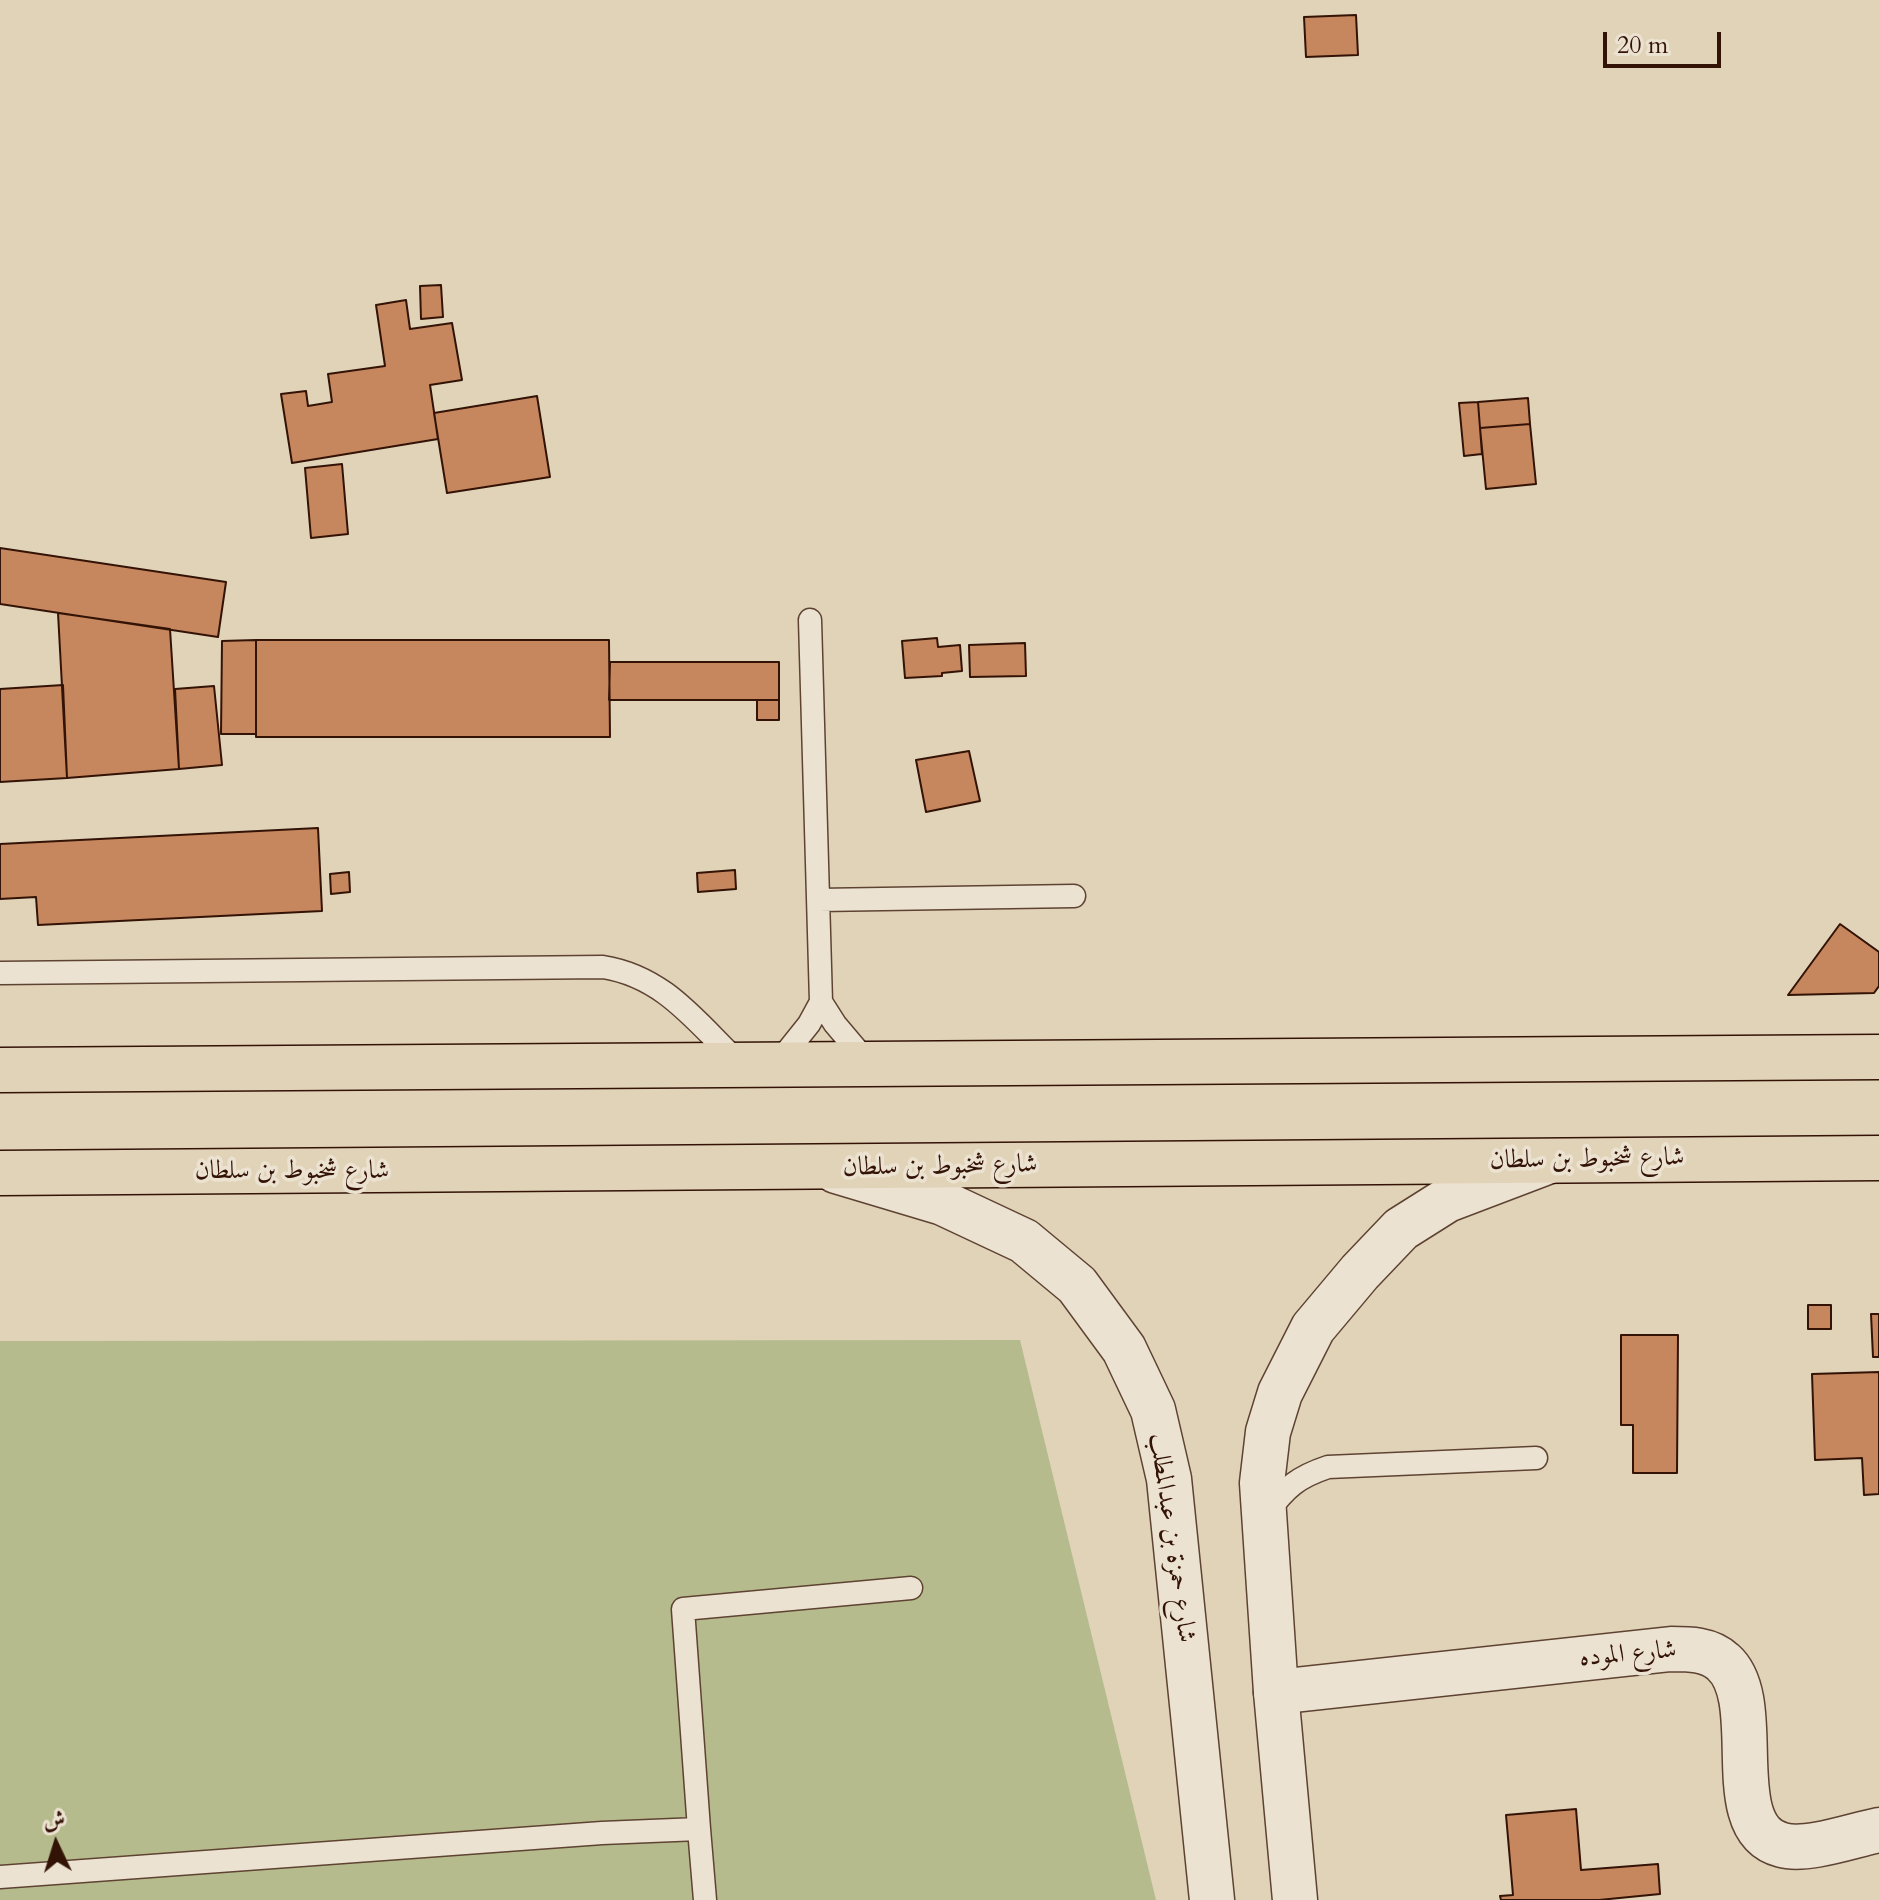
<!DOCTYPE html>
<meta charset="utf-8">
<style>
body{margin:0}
#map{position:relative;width:1879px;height:1900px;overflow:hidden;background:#e1d3b8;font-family:Cardo,Amiri,serif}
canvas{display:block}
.north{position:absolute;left:16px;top:1804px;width:80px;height:80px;-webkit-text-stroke:6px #ece2d1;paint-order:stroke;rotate:356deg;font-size:22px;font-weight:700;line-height:32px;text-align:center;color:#331306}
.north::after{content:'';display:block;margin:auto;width:28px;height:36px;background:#331306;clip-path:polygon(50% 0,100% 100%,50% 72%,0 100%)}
.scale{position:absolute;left:1603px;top:32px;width:118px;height:36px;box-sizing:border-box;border:4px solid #331306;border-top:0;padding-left:10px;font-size:24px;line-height:28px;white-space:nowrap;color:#331306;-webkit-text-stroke:6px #ece2d1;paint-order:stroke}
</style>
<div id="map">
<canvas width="1879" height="1900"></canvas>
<div class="north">ش</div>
<div class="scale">20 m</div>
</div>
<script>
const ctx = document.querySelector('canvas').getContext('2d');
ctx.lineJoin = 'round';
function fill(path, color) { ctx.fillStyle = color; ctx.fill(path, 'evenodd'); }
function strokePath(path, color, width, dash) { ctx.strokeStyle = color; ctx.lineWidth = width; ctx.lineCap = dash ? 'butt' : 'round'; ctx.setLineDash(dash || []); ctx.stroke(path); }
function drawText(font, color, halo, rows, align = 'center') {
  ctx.font = font + ' Cardo,Amiri,serif'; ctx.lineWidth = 7; ctx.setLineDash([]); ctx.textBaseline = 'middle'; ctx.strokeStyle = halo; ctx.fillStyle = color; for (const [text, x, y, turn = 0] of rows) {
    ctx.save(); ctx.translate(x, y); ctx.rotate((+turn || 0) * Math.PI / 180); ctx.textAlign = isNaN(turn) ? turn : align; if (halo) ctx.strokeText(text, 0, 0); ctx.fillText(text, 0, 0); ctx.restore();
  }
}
fill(new Path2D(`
 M1020,1340L1156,1900H0V1341Z`), '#b6bb8d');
const building = new Path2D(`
 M1356,15L1358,55L1306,57L1304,17Z
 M441,285L443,317L421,319L420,286Z
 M406,300L410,329L452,323L462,380L430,385L438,439L292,463L281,394L306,391L308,406L332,402L328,374L385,366L376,305Z
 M537,396L550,477L447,493L434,413Z
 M1528,398L1530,424L1480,428L1478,402Z
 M1478,402L1482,454L1464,456L1459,403Z
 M1530,424L1536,484L1486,489L1480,428Z
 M342,464L348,534L311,538L305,468Z
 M0,548L226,582L218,637L0,604Z
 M58,613L170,629L179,769L67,778Z
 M937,638L938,647L960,645L962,671L942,673V676L905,678L902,641Z
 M256,640V734H221L222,641Z
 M256,640H609L610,737H256Z
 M1025,643L1026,676L970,677L969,645Z
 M610,662H779V700H609Z
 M63,685L67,778L0,782V689Z
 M214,686L222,765L179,769L175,689Z
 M757,700H779V720H757Z
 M969,751L980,801L926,812L916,760Z
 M318,828L322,911L38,925L36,897L0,899V844Z
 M735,870L736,889L698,892L697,873Z
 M349,872L350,892L331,894L330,874Z
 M1840,924L1879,952V986L1874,993L1788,995Z
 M1808,1305H1831V1329H1808Z
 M1871,1314H1879V1357H1873Z
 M1621,1335H1678L1677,1473H1633V1425H1621Z
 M1879,1372V1494L1864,1495L1862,1458L1815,1460L1812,1374Z
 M1576,1809L1581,1870L1658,1864L1660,1894L1599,1900H1501L1500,1896L1513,1895L1506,1815Z`);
fill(building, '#c6865e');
strokePath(building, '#331306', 2);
const service = new Path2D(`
 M810,620L821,1002L835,1024L868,1063
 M819,900L1074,896
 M0,973L603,967C665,977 696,1022 739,1063
 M777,1064L809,1024L821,1002
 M1267,1513C1286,1487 1298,1477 1328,1467L1536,1458
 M699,1829L683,1609L911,1588
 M0,1877L602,1833L699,1829L705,1900`);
const minor = new Path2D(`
 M1276,1692L1671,1649C1689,1649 1709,1649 1723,1662C1768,1701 1717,1828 1782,1845C1807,1852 1854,1835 1879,1830`);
const tertiary = new Path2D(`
 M836,1171L943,1203L1024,1241L1077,1285L1124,1349L1153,1410L1169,1479L1212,1900
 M1295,1900L1276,1692L1262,1483L1268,1432L1280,1393L1313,1328L1360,1272L1401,1229L1447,1200L1547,1162`);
const primary = new Path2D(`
 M0,1070L1879,1057
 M0,1173L1879,1158`);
strokePath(service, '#5e4332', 25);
strokePath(minor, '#5e4332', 47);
strokePath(tertiary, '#5e4332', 47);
strokePath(primary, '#331306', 47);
strokePath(service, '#ece2d1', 22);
strokePath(minor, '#ece2d1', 44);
strokePath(tertiary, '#ece2d1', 44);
strokePath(primary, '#e1d3b8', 44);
drawText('26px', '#331306', '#ece2d1', [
 ["شارع شخبوط بن سلطان",1587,1160,-1],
 ["شارع شخبوط بن سلطان",940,1167,-1],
 ["شارع شخبوط بن سلطان",292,1172],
 ["شارع حمزة بن عبدالمطلب",1171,1538,82],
 ["شارع الموده",1628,1655,-5]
]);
</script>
